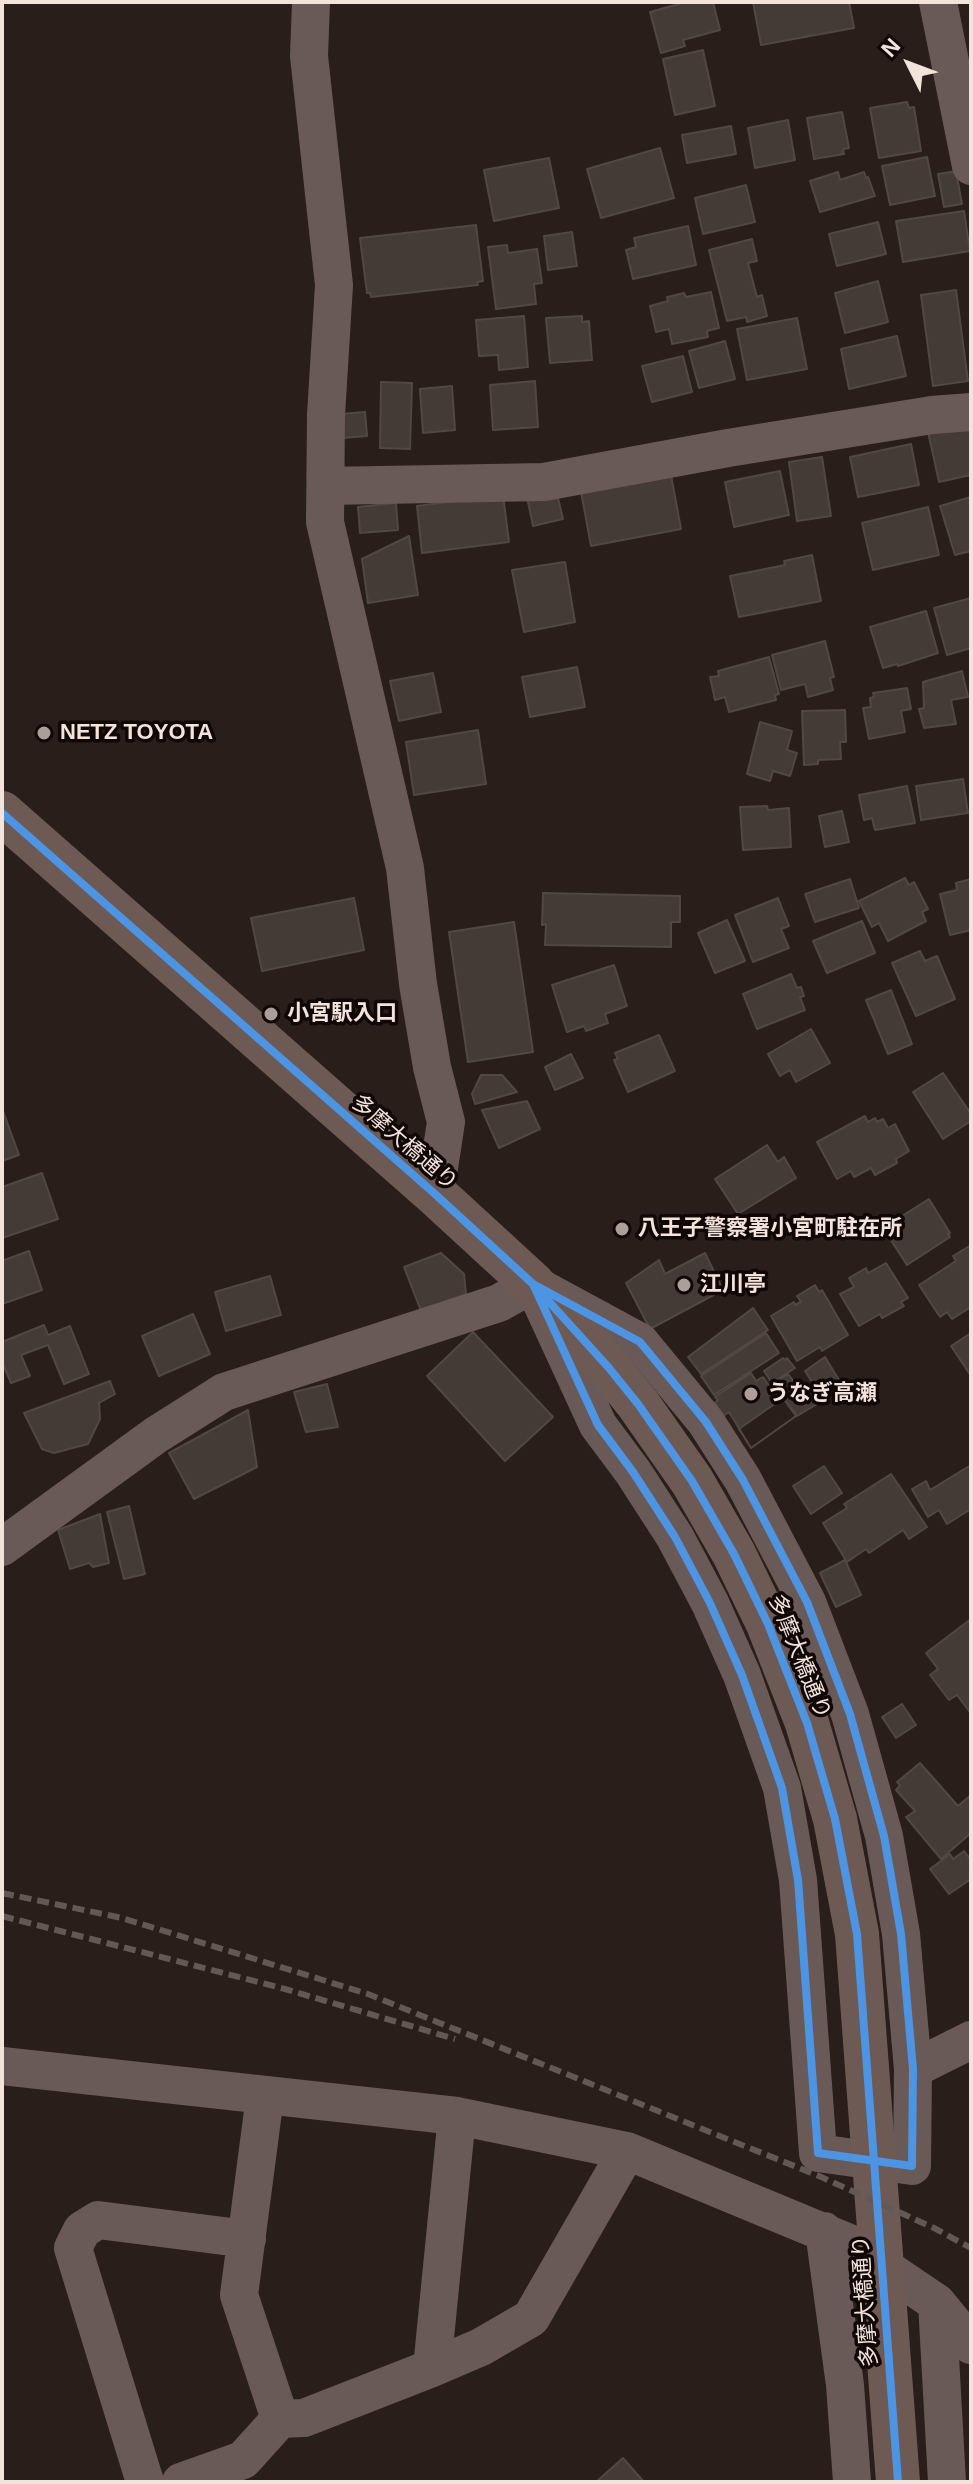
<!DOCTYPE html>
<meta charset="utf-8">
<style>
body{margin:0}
#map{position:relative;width:973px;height:2484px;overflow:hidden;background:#291e19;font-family:Arial,sans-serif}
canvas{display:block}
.frame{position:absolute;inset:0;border:4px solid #f3e3dd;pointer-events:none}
.north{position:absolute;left:869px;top:24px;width:80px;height:80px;-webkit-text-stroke:6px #110805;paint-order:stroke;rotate:312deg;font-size:22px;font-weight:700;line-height:32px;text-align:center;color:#f3e3dd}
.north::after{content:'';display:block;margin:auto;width:28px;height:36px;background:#f3e3dd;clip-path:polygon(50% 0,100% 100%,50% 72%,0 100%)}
</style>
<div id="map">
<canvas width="973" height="2484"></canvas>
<div class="frame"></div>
<div class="north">N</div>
</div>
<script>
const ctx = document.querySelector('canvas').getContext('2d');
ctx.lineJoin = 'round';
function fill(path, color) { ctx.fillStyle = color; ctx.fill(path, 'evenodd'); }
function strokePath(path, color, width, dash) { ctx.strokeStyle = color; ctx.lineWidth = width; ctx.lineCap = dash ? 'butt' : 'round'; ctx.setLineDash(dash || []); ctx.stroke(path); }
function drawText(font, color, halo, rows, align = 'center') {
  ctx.font = font + ' Arial,"Noto Sans JP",sans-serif'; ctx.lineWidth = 7; ctx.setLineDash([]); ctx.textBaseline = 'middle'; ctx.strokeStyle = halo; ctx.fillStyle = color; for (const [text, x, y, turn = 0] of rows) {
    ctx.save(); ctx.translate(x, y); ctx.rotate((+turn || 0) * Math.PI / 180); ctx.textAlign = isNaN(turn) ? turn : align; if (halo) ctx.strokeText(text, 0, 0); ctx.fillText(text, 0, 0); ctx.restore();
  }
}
const building = new Path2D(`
 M686,2H713L720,30L683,40L685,46L661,53L650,12Z
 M753,2H849L854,28L761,45Z
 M703,50L715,106L675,115L663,59Z
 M907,102L909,108L914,107L921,151L879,158L870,108Z
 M842,112L849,148L843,149L844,154L814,159L807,118Z
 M788,120L795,160L755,168L748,128Z
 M731,126L736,154L687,163L682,135Z
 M660,148L674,198L601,218L587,169Z
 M927,157L935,196L890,205L882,166Z
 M549,158L559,208L494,221L484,170Z
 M956,171L962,204L944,207L938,174Z
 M838,172L840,180L864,172L866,178L868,177L875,196L820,212L810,181Z
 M746,185L755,222L703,234L695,198Z
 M964,211L970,251L903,262L896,221Z
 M878,222L886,254L837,266L829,234Z
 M476,225L483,281L477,282L478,285L371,297L370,293H367L360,238Z
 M688,226L696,265L633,279L626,250L636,247L634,238Z
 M572,232L577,266L548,270L544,236Z
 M752,239L757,261L748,263L757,297L762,295L767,316L747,322L746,317L727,321L709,250Z
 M507,245L508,253L537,249L542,283L534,284L536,304L496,309L488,247Z
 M878,281L888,322L845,333L835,293Z
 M956,290L968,381L933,386L921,295Z
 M711,292L719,328L707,331L708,337L672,344L669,329L656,332L650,306L668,301L667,297L684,293L686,297Z
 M524,316L528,367L499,370L498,355L479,356L476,320Z
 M582,316V322L589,321L592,360L550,363L546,318Z
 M797,318L807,369L747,380L737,329Z
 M897,336L906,376L849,389L841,349Z
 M725,341L735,379L699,388L689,351Z
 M683,356L692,392L652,402L642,366Z
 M535,381L538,427L493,430L490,385Z
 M381,382L412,383L410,449L380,448Z
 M452,386L455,430L423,433L420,389Z
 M365,412L367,436L343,438L341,414Z
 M971,423V475L939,482L928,432Z
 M911,444L919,485L858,497L850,457Z
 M822,457L831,516L797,521L789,462Z
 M780,471L789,515L734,527L725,482Z
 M671,475L681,529L591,546L581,492Z
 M556,490L563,519L533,526L527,497Z
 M503,495L509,542L422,553L417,506Z
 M971,497V551L955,555L940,506Z
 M396,503L398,530L360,533L358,507Z
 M928,507L939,555L873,570L862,523Z
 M409,536L418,595L368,603L362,559Z
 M812,555L821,601L739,617L730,576L785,565L784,561Z
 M565,562L575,622L524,632L512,570Z
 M971,598V648L947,655L934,608Z
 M926,611L938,653L898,666L897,664L883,668L870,627Z
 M825,641L834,677L830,678L833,690L808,697L805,684L781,690L772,655Z
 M769,657L779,694L775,695L776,700L729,712L725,697L715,700L710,677L719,676L718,671Z
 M577,667L585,707L530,717L522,677Z
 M962,671L968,697L951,700L956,724L924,728L919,709L924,708L923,682Z
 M433,673L441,712L399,721L390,681Z
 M907,688L911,709L901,711L905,732L869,739L863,708L871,707L870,698L874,697L873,693Z
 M845,710L846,742H840L841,759L818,760V764L804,765L802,711Z
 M760,722L792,731L787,750L797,753L790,776L773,771L770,781L747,774Z
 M478,730L486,784L414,795L406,742Z
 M963,779L968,813L921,820L916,786Z
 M907,786L915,823L875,830L872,818L864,820L859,795Z
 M767,806L768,810L789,808L791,847L743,850L740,807Z
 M842,811L849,842L825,847L819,816Z
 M905,878L909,885L914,882L928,909L922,912L926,921L888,941L879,923L872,927L859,901Z
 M850,879L859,908L815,922L805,894Z
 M971,879V930L950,935L940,894L957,890L956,883Z
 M543,893L680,896V922H671V947L545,945L546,924L542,925Z
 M354,898L364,950L262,971L251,918Z
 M778,898L789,926L781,929L789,948L753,962L735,915Z
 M727,920L745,961L715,973L698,933Z
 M862,921L875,953L827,973L813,941Z
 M514,922L533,1052L468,1062L449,932Z
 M920,951L925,961L937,956L955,999L916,1016L892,963Z
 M614,965L627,1006L605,1014L608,1023L586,1031L584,1026L567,1032L552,985Z
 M791,974L797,988L801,987L804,996L800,997L805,1010L757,1029L743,994Z
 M891,990L912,1044L888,1054L866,1000Z
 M811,1029L830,1063L796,1082L790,1070L780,1076L768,1054Z
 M659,1035L675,1071L628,1092L614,1060L618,1059L615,1053Z
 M571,1054L583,1078L555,1090L545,1067Z
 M943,1073L971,1114V1121L943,1139L913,1092Z
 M481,1075H502L517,1092L475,1104L472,1094Z
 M527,1101L540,1129L499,1148L482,1110Z
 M2,1108L19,1155L2,1161Z
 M865,1116L868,1122L875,1118L877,1122L883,1119L888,1128L895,1124L909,1151L896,1159L897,1163L875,1175L871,1168L854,1177L851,1171L837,1179L817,1142Z
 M767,1145L778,1162L784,1157L796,1178L738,1214L715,1179Z
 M42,1173L58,1219L2,1238V1187Z
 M929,1199L950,1233L948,1234L950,1237L907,1265L883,1228Z
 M971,1245V1307L952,1319L947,1312L940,1317L919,1285L956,1261L953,1256Z
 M29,1251L42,1290L2,1304V1261Z
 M441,1253L464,1274L466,1294L421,1311L404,1267Z
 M705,1253L723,1290L650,1329L626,1283L659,1260L665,1274Z
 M886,1263L908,1298L901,1302L904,1306L882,1318L880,1314L859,1326L840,1294L854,1287L849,1278L866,1268L868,1273Z
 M270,1276L281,1315L226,1331L215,1292Z
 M815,1285L819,1292L822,1290L848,1335L822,1351L820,1347L797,1361L771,1316L794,1302L795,1305L801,1302L797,1296Z
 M753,1308L768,1330L701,1374L688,1357Z
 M193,1314L210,1354L159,1376L142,1336Z
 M44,1325L48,1335L70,1326L89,1374L64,1384L48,1345L21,1355L30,1376L11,1383L2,1362V1342Z
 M473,1332L553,1417L505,1461L427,1376Z
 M766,1333L779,1353L714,1395L701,1376Z
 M971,1333V1376L951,1346Z
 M825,1357L839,1380L819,1393L805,1371Z
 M783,1358L785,1360L787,1358L795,1368L772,1383L764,1371Z
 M751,1373L756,1381L763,1377L770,1387L788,1374L798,1387L783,1398L796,1416L751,1448L729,1412L723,1416L715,1403L718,1400L715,1397Z
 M110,1381L115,1394L99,1403L100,1419L88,1444L54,1453L42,1449L24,1413Z
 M327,1384L338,1427L306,1432L294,1392Z
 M808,1387L817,1404L797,1416L785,1400Z
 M783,1398L796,1416L751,1448L739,1429Z
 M248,1410L257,1467L194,1499L169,1453Z
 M971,1465V1509L947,1524L939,1510L928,1517L912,1489L926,1481L930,1490Z
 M824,1466L842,1493L811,1514L793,1486Z
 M891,1474L927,1527L909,1539L903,1530L869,1553L866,1549L847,1562L823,1523L847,1508L844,1504Z
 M129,1506L145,1574L124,1579L107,1512Z
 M100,1514L109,1563L93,1567L89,1563L70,1569L58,1530Z
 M845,1560L861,1595L836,1607L820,1573Z
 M971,1619V1709L969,1711L957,1695L949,1700L930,1675L938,1669L926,1653Z
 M902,1704L916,1725L896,1738L882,1717Z
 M920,1763L958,1806L971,1795V1833L941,1859L906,1817L915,1811L896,1790L900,1785L897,1782Z
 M964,1851L971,1860V1879L949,1894L930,1869L950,1854L953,1859Z
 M623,2458L644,2482H596Z`);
fill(building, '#443b37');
strokePath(building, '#514743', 2);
strokePath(new Path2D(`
 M311,2L309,56L334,285L326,415L325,522L405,868L418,984L432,1067L446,1122L435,1194
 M938,2L971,166
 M326,486L544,482L728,448L932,415L971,412
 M533,1284L640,1342L706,1422L743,1480L807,1602L850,1714L884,1836L901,1934L913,2069L912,2166L818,2153L798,1880L782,1788L742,1675L710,1603L675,1537L633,1472L598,1425Z
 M2,1547L156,1435L224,1392L499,1303L533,1284
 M2,2066L457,2116L627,2151L847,2242L937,2303L971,2345
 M913,2069L971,2040
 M824,2231L845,2385L852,2482
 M937,2303L947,2482
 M432,2368L457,2116
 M280,2419L304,2418L432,2368L481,2347L531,2318L627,2151
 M145,2482L73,2248L82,2230L98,2220L247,2239
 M181,2482L243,2460L280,2419L239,2295L265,2096`), '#6a5a57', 38);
strokePath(new Path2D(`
 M2,813L435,1194L533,1284L609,1368L638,1404L692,1481L734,1554L768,1624L807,1723L835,1819L857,1934L898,2482`), '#6d5a55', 44);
strokePath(new Path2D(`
 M2,1893L122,1918L368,1994L819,2176L934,2228L971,2248
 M2,1916L285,1989L455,2039`), '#645854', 6, [12, 6]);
strokePath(new Path2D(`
 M2,813L435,1194L533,1284L609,1368L638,1404L692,1481L734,1554L768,1624L807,1723L835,1819L857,1934L898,2482
 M533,1284L640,1342L706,1422L743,1480L807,1602L850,1714L884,1836L901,1934L913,2069L912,2166L818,2153L798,1880L782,1788L742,1675L710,1603L675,1537L633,1472L598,1425Z`), '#4d94e3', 8);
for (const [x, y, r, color] of [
 [44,733,8,"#ac9e98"],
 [271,1014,8,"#ac9e98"],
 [622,1229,8,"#ac9e98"],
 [684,1285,8,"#ac9e98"],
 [751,1394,8,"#ac9e98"]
]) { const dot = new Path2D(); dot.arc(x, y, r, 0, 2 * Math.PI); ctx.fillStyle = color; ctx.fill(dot); strokePath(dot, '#110805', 3); }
drawText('bold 22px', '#f3e3dd', '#110805', [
 ["NETZ TOYOTA",60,733],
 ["小宮駅入口",287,1014],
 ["八王子警察署小宮町駐在所",638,1229],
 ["江川亭",700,1285],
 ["うなぎ高瀬",767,1394]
], 'left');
drawText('22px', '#f3e3dd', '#110805', [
 ["多摩大橋通り",404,1143,41],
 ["多摩大橋通り",799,1657,68],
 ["多摩大橋通り",866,2301,-94]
]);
</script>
